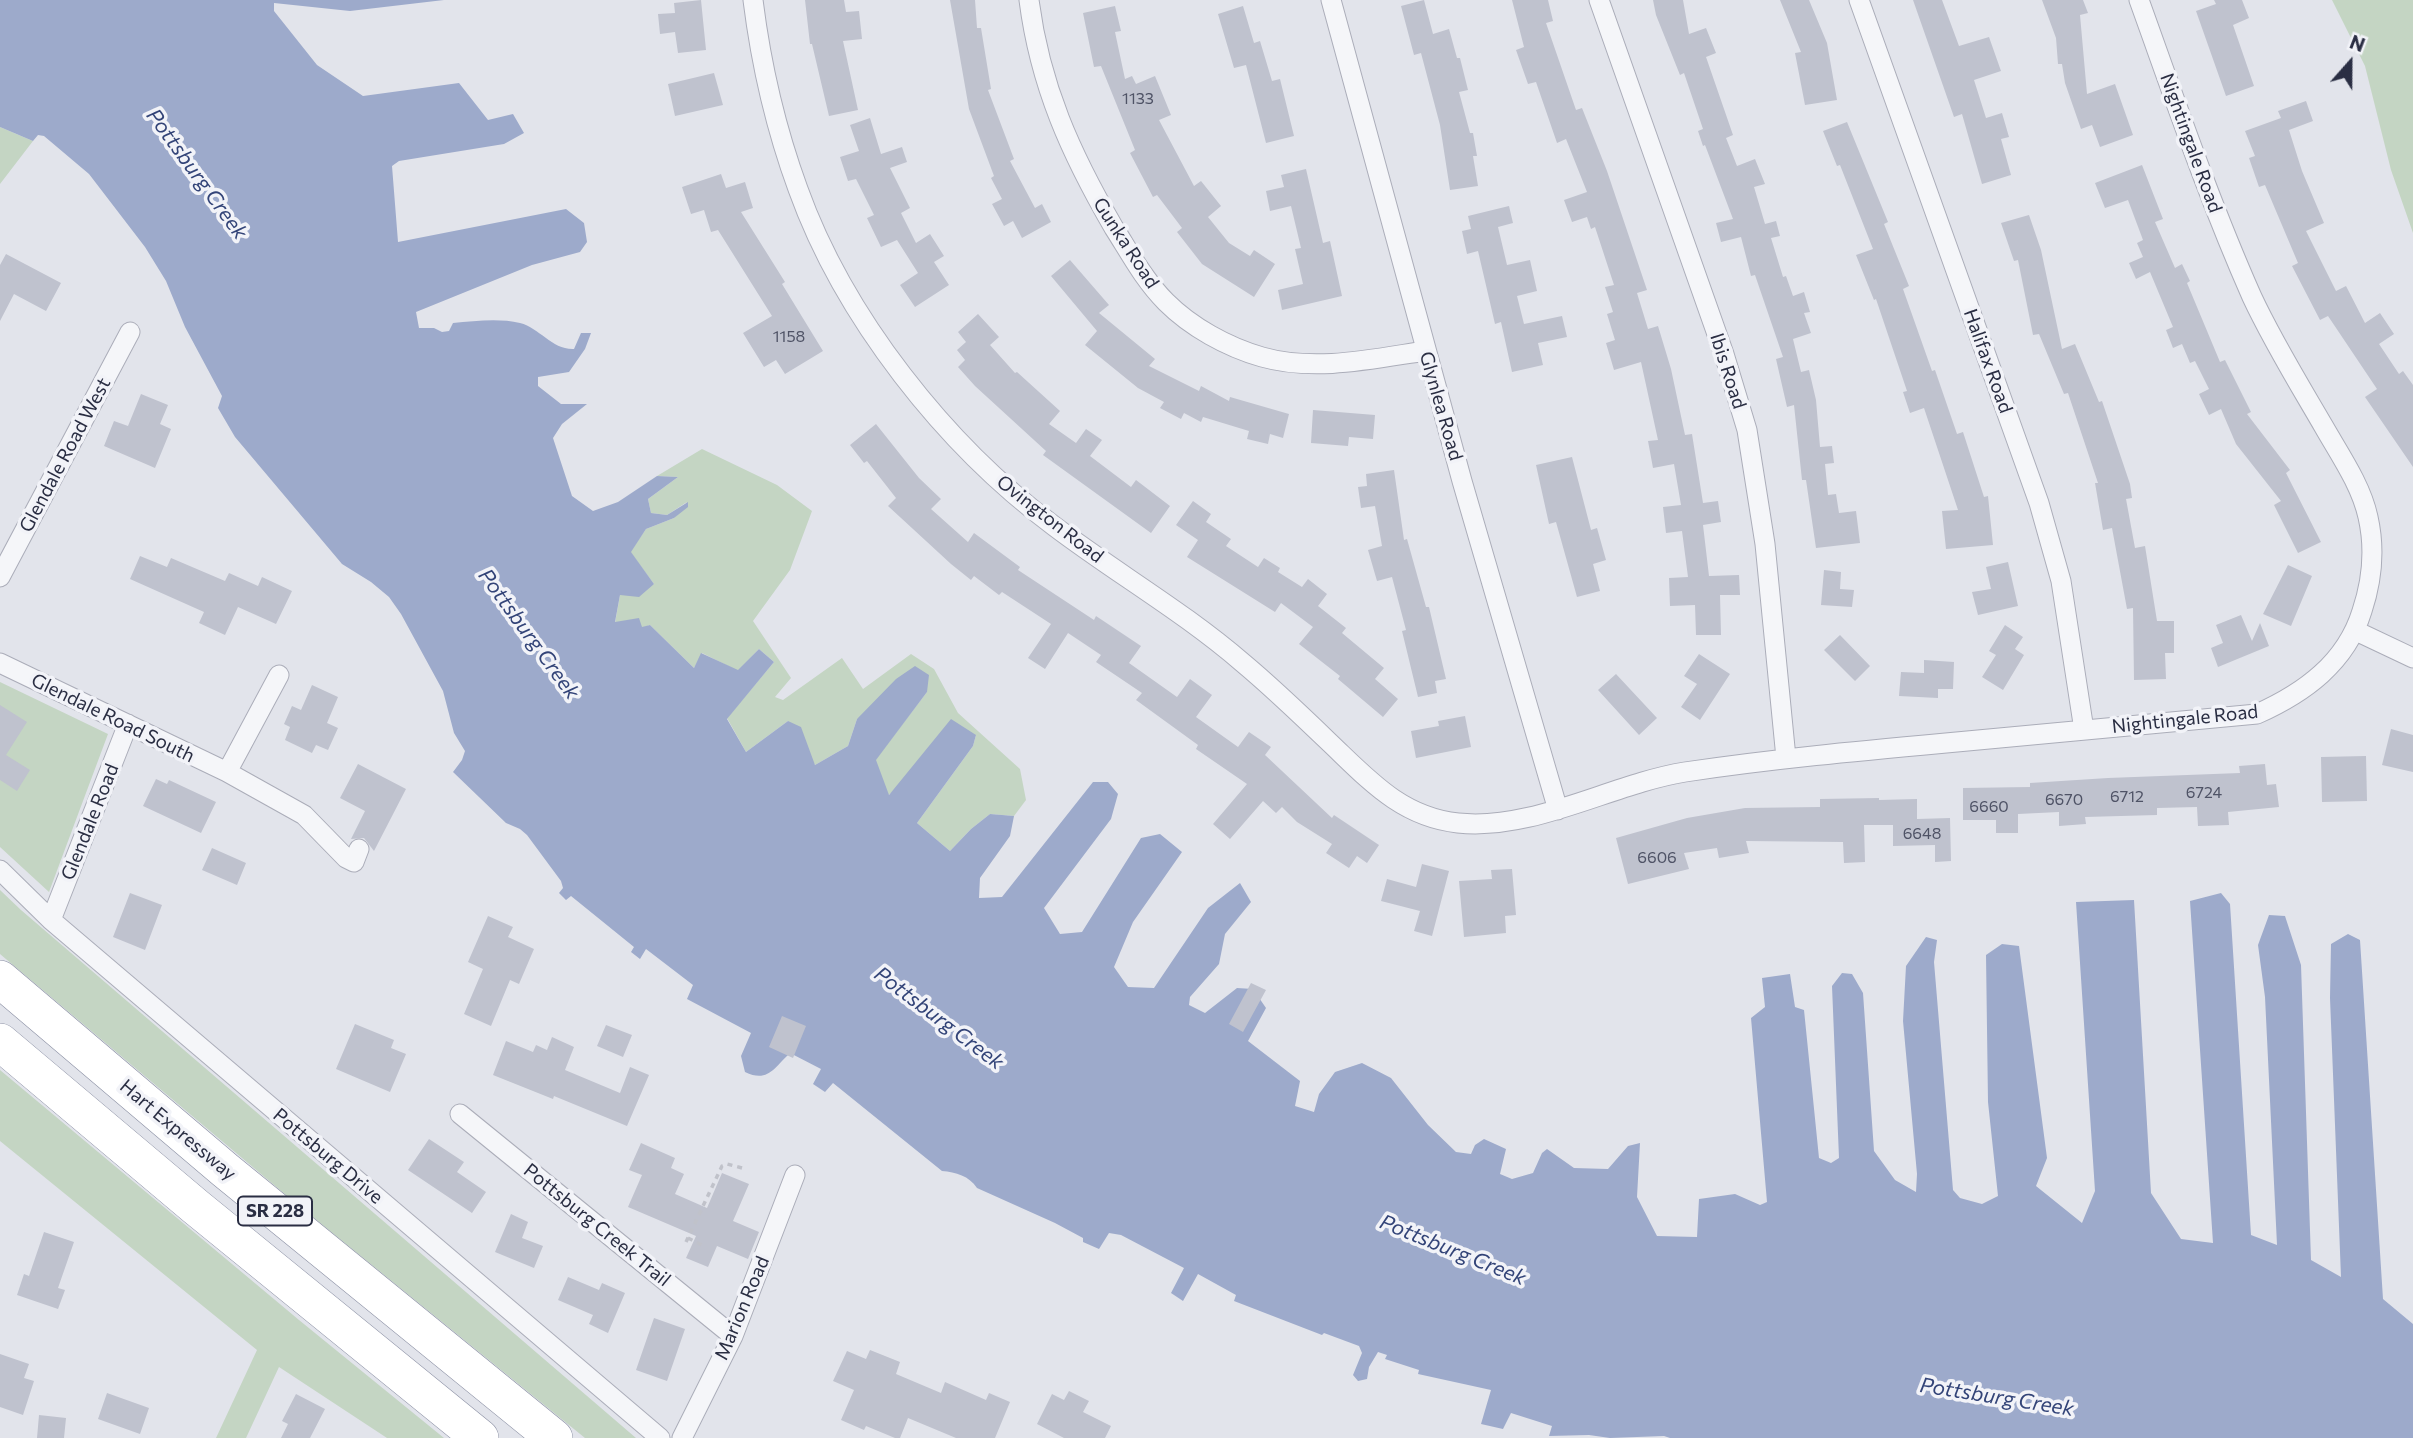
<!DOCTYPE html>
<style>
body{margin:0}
#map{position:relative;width:2413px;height:1438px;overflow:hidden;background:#e2e4eb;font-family:Commissioner,sans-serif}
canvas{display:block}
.north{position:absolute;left:2315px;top:28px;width:70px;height:70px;-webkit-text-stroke:5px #f2f3f8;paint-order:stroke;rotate:21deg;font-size:19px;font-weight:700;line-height:28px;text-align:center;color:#2a2e43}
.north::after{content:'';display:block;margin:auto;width:24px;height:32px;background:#2a2e43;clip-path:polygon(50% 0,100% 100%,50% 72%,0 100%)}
</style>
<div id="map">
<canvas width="2413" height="1438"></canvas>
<div class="north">N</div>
</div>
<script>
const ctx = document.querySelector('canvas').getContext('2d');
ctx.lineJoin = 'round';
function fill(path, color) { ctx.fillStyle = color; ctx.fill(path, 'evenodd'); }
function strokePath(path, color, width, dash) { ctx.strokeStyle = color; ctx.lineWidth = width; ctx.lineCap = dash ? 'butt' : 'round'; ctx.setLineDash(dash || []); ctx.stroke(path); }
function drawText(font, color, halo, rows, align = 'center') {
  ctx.font = font + ' Commissioner,sans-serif'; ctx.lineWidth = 7; ctx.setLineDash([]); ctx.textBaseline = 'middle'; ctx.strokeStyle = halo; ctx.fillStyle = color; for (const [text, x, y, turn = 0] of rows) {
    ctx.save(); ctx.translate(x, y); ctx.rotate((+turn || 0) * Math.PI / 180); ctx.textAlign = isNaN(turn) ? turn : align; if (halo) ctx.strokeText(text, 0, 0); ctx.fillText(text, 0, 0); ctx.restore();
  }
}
fill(new Path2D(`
 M2332,0H2413V233L2391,170L2365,66Z
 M0,127L33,141L0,184Z
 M702,449L777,485L812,511L790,570L753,621L791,678L775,697L783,700L842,658L863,689L911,654L934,669L958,713L1020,769L1026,800L1014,816L990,814L971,829L950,851L917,823L973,746L976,735L888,795L875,760L927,692L857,719L848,746L815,765L788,721L746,752L727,718L774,662L759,649L738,671L702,653L694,668L650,625L642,628L615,623L620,595L654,584L630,552L646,529L674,518L687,502L667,515L651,513L648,499L678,477L657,476Z
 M0,682L108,734L49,892L0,847Z
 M0,890L21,910L636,1438H585L293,1201L0,954Z
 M0,1070L299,1320L444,1438H387L279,1367L246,1438H216L257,1350L0,1141Z`), '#c4d5c3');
fill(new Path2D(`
 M0,0H444L350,11L274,3V11L317,65L363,96L459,83L488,120L513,114L524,133L504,144L399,161L392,166L398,242L566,209L584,223L587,242L580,252L532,265L416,312L419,328H434L442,332L449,331L453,323C475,321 499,318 520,323C540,328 552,350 574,349L581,333H591L585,349L569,372L538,377V386L561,404H587L562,424L553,438L572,496L593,511L618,502L657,476L678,477L648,499L651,513L667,515L688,502V507L674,518L646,529L631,552L654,584L639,597L620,595L615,622L639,618L642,627L650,625L694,668L701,653L738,670L759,649L774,662L727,719L746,752L788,721L801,727L815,765L848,746L857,719L896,679L915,666L929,675L927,692L876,760L889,795L951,719L976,735L973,746L917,823L950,851L971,829L990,814L1014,816L1010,836L980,878L979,898L1002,897L1093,782H1108L1118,794L1111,819L1044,908L1060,934L1082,932L1141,838L1160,834L1182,852L1133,922L1114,967L1128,987L1154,988L1208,908L1240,883L1251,902L1225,934L1219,964L1190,997L1189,1005L1205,1013L1237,988L1253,989L1266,1008L1248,1041L1300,1081L1295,1106L1314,1112L1319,1094L1335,1072L1362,1063L1391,1078L1428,1125L1456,1152L1471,1154L1475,1145L1484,1139L1506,1149L1500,1174L1512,1179L1533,1173L1542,1153L1547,1149L1574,1168L1608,1169L1628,1146L1640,1143L1637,1197L1657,1236L1697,1237L1699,1199L1735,1194L1760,1205L1767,1202L1751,1018L1765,1007L1762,978L1790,974L1795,1007L1804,1010L1819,1158L1831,1163L1839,1158L1832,986L1842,973L1852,974L1863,993L1874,1151L1895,1180L1916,1192L1917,1174L1903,1021L1906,966L1926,937L1937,940L1934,962L1953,1190L1960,1198L1982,1204L1998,1196L1988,1102L1986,955L2002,944L2019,946L2047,1158L2036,1186L2082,1223L2095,1191L2076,902L2134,900L2151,1193L2181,1239L2213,1243L2190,901L2221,893L2230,904L2251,1235L2277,1245L2265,997L2258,945L2269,915L2285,916L2301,965L2311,1260L2341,1277L2330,998L2331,944L2348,934L2360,940L2383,1299L2413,1324V1438H1670L1664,1436L1610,1438L1589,1435L1549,1436L1552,1426L1511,1413L1503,1429L1481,1424L1491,1390L1418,1374L1419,1370L1385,1359L1387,1355L1378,1352L1369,1367L1367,1379L1358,1381L1353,1375L1362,1353L1359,1346L1324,1333L1322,1335L1234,1301L1236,1295L1198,1274L1183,1301L1171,1293L1184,1268L1121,1235L1109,1233L1099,1249L1083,1242V1238L1055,1223L977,1188C969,1176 956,1172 942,1171L833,1083L825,1092L813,1084L821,1069L790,1053C774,1068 768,1083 745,1072L741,1056L751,1033L687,999L693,985L646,949L640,959L631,952L634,947L571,896L566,900L559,893L563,888L561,881L527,835L520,829L506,823L453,772L462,760L465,751L454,733L443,691L401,614L389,597L371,582L342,564L235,437L218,408L222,396L185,327L166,281L145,247L89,174L44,136L38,135L33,141L0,127Z`), '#9daacb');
fill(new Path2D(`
 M701,0L706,50L678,53L675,32L660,34L658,14L675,13L674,3Z
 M805,0H844L846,12L859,11L862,39L843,41L858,110L829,116L812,44H810Z
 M950,0H975L977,28H981L991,89L988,90L1014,159L1010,161L1035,208L1042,204L1051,222L1022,238L1013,221L1004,226L992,204L1002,199L991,178L994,176L969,109Z
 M1424,0L1433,34L1449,29L1457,58H1460L1468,90L1459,92L1470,133H1473L1477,156H1473L1478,186L1450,190L1440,125L1421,53L1414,55L1401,6Z
 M1512,0H1548L1553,21L1546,23L1576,110L1582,108L1607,171L1647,290L1637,293L1648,329L1658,326L1671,369L1685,435L1692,434L1703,503L1718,501L1721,522L1703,525L1709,576L1739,575L1740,595H1720L1721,635H1696L1695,605L1670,606L1669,578L1688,577L1682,531L1666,533L1663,507L1681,505L1674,464L1653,468L1648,441L1658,440L1641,362L1614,370L1606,343L1615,340L1607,314L1613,312L1605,287L1614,285L1595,227L1591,229L1587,217L1572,222L1564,200L1587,192L1566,139L1557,143L1536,82L1528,84L1516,50L1524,47Z
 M1653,0H1683L1689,34L1706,28L1716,53L1706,57L1733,135L1726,138L1737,166L1755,159L1765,184L1754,187L1765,224L1776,221L1780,236L1771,238L1783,277L1786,276L1793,296L1804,292L1810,312L1804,313L1811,333L1793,339L1801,372L1809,370L1816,400L1820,447L1832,446L1834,463L1825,464L1828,495L1836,494L1839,513L1856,511L1860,543L1816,548L1806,480H1802L1794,405L1787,407L1776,359L1783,357L1755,275L1751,276L1741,237L1721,242L1716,223L1733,219L1705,145L1703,146L1698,131L1703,129L1684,73L1680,75L1656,15Z
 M1780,0H1809L1827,43L1837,100L1805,105L1795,53L1801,52Z
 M1913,0H1942L1959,46L1989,37L2001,71L1974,80L1986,118L2002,113L2009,137L2001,139L2011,175L1982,184L1962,114L1954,117Z
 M2042,0H2083L2088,13L2080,15L2087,94L2115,84L2133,135L2100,147L2092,125L2081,129L2065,83L2062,64H2058L2056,38Z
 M2214,0H2242L2249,18L2233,25L2254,86L2226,96L2196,11L2216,4Z
 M1115,6L1121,31L1115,32L1125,79L1132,76L1136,84L1155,76L1171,115L1159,120L1194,186L1201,181L1221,206L1208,217L1229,243L1250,256L1254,250L1275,264L1254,297L1202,264L1177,232L1182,228L1157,195L1153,197L1130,153L1135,150L1101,66L1094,67L1083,13Z
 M1243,6L1254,43L1260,41L1272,81L1280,79L1294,136L1266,143L1246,65L1234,68L1218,14Z
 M714,73L723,105L675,116L668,84Z
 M2306,101L2313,121L2289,130L2302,171L2324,223L2306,231L2336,291L2346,286L2365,323L2380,313L2394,334L2379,344L2399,374L2403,371L2413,385V467L2365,397L2377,389L2328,316L2320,320L2292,266L2298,263L2265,185L2259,187L2249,158L2255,156L2245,131L2281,118L2278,111Z
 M870,118L881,154L902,147L907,162L890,168L910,208L901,213L916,243L930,234L944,256L934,262L949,285L915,307L900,285L918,273L897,240L881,247L867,218L874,215L856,179L848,181L840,157L859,151L850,125Z
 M1847,122L1888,222L1884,224L1909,286L1903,289L1932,371L1935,370L1957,434L1963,432L1984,497L1988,496L1993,545L1946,549L1942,511L1958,510L1924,408L1910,413L1903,392L1907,391L1876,299L1874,300L1856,255L1873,249L1840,165L1837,166L1823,131Z
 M2142,165L2163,219L2155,222L2175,268L2182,264L2190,281L2187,283L2220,362L2225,360L2251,412L2247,414L2290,470L2286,473L2321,542L2298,553L2274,505L2281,501L2236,444L2221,409L2209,415L2199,394L2209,389L2195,361L2190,363L2182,344L2173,348L2166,330L2173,327L2150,272L2136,279L2129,263L2143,257L2137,243L2143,240L2128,200L2105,208L2095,183Z
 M1306,169L1323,243L1330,241L1342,296L1282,310L1278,290L1303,284L1295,249L1301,248L1291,206L1270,211L1266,191L1284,187L1281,175Z
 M721,174L726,188L745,182L753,208L741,212L785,282L782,284L823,351L785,374L776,360L764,367L743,333L772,316L718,230L711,232L704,210L691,214L682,187Z
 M1509,206L1513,223L1498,227L1507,265L1530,260L1537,291L1517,296L1524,324L1562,316L1567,337L1538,343L1543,365L1512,372L1501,322L1495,324L1478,251L1467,254L1462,231L1471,229L1468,216Z
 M2029,215L2041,250L2062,349L2075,344L2099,402L2102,401L2130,484L2132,498L2126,499L2135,548L2145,546L2157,621H2174V653H2165L2166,679L2134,680L2133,608L2127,609L2112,528L2103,530L2095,483H2098L2068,393L2064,394L2039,334L2033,335L2018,260L2014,261L2001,223Z
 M6,254L61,283L46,311L14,294L0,321V265Z
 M1070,260L1109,305L1099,313L1155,359L1149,366L1199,391L1201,386L1229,401L1230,397L1289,414L1283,438L1270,434L1268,444L1247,439L1249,431L1203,417L1201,422L1184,413L1181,419L1160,408L1164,402L1138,388L1085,345L1097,331L1051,276Z
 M978,314L999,337L990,345L1015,373L1017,372L1060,411L1049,424L1076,443L1086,429L1102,440L1090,456L1131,487L1136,480L1170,506L1151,533L1043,455L1046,451L975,386L958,367L965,360L957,350L966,342L958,332Z
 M141,394L168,405L160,424L171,429L155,468L104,446L114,421L128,426Z
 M1313,410L1375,415L1373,439L1349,437L1348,446L1311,443Z
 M876,424L919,478L941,499L931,509L968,542L974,533L1020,567L1018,570L1094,620L1096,616L1141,646L1129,663L1177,697L1190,679L1212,695L1196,717L1238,747L1249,732L1271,747L1265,755L1332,818L1334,815L1379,845L1367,863L1357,856L1349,868L1326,853L1332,844L1297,822L1282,807L1276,813L1263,801L1230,839L1213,824L1247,784L1196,749L1198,745L1136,700L1142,693L1096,662L1101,655L1068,633L1045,669L1028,658L1051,624L1002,592L999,595L974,576L971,580L951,564L888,506L896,498L867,461L864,463L850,445Z
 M1572,457L1591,530L1597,528L1606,560L1593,564L1600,591L1577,597L1556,522L1549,524L1536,465Z
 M1394,470L1404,540L1407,539L1426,607H1429L1446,679L1435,681L1437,693L1418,697L1402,631L1406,630L1392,577L1377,581L1368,550L1382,546L1375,506L1361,508L1358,487L1367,486L1366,474Z
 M1193,501L1211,514L1206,522L1231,539L1226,546L1258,567L1264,558L1280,568L1278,572L1302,587L1308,579L1327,594L1318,606L1346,628L1342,633L1384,668L1375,679L1398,699L1383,717L1338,679L1340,676L1299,644L1313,627L1281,603L1275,612L1187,557L1198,540L1176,525Z
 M140,556L167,567L171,558L225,581L229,573L258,586L262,577L292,591L276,624L238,607L225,635L199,623L204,612L130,579Z
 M2008,562L2018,606L1978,615L1972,592L1991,589L1986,567Z
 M2288,565L2312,576L2291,626L2263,614Z
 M1824,570L1841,572L1840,589L1854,590L1852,607L1821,605Z
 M2241,615L2252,641L2260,623L2269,646L2218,667L2211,648L2223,643L2216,625Z
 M2005,625L2023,637L2015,649L2024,655L2003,690L1982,677L1996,655L1989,651Z
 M1840,635L1870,666L1855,681L1824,650Z
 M1699,654L1730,674L1700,720L1681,707L1697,684L1684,676Z
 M1924,660L1954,662L1953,689H1938V698L1899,696L1901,672L1924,673Z
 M1616,674L1657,718L1639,735L1598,690Z
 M312,685L338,697L327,723L338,728L328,750L316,745L312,753L285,740L290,727L284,724L292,706L301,710Z
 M0,705L27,722L6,755L30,770L17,791L0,780Z
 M1465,716L1471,747L1416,758L1411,731L1439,726L1438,721Z
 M2391,729L2413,735V772L2382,765Z
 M2366,756L2367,801L2322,802L2321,757Z
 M358,764L406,789L374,851L364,838L351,839L365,811L340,798Z
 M2265,764L2267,785L2276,784L2279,807L2228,812L2229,825L2198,826L2197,807L2157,808V815L2085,817L2086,824L2059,826V812L2018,814V833H1996V820H1963V788L2030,787V783L2108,778L2240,773L2239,766Z
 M156,779L167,784L169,780L216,802L201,833L143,806Z
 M1879,798V800L1917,799V819L1950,818L1951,861L1935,862V845L1893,846V825H1864L1865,862L1844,863L1843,842L1746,841L1749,853L1719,858L1717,848L1684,853L1689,869L1628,884L1616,838L1687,818L1745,808L1820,807V799Z
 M212,848L246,863L237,885L202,870Z
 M1422,864L1449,871L1432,936L1414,931L1420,911L1381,901L1387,879L1416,887Z
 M1512,869L1516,915L1505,916L1506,933L1464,937L1459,881L1492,879L1491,870Z
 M130,893L162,905L145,950L113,937Z
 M488,916L513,927L508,937L534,949L519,984L510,980L491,1026L464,1014L483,969L468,962Z
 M1251,983L1266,990L1243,1032L1229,1024Z
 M782,1016L806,1026L793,1058L769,1047Z
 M355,1024L394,1040L391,1048L406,1054L390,1092L336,1069Z
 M606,1025L632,1035L623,1057L597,1046Z
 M552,1037L574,1047L565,1070L620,1093L630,1067L649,1075L627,1126L554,1096L553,1099L493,1075L506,1041L533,1052L536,1045L547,1050Z
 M429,1139L464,1162L457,1172L486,1192L472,1213L408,1170Z
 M641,1143L675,1158L671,1168L684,1174L675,1194L707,1208L722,1173L749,1184L733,1221L759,1232L748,1259L717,1246L708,1267L686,1258L696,1236L628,1207L642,1175L629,1170Z
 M511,1214L528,1222L522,1238L543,1246L534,1268L495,1252Z
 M44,1232L74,1242L58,1288L65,1290L58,1309L17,1295L24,1274L29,1276Z
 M568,1277L599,1290L602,1283L625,1293L608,1333L589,1324L593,1315L558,1300Z
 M654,1318L685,1329L667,1381L636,1370Z
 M870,1350L900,1362L896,1374L941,1393L945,1382L986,1400L989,1393L1010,1402L995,1438H956L908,1418L900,1438H895L866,1426L864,1430L841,1420L854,1390L833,1381L847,1351L866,1359Z
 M0,1354L29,1364L24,1378L34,1381L23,1415L0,1407Z
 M1069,1391L1089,1401L1083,1412L1111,1426L1105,1438H1064L1037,1424L1052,1394L1064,1400Z
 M107,1393L149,1408L140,1434L98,1419Z
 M296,1394L325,1409L310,1438H281L288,1424L282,1421Z
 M39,1415L66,1418L64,1438H37Z`), '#bfc2ce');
const street = new Path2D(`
 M753,0C761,64 776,129 798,189C844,317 945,445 1054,526C1116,573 1184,612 1243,663C1273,688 1301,715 1329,742C1368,779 1401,817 1458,823C1534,831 1611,784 1685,772C1772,759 1859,751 1946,743C2050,733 2153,724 2257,714C2304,693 2346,663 2362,611C2372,581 2375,548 2368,517C2361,485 2340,455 2324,427C2299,384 2273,342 2252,297C2209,200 2175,100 2139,0
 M1029,0C1040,86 1071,154 1114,228C1130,253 1144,280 1166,302C1191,327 1227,347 1262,357C1315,372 1372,359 1425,351
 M1331,0L1462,481L1558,810
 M1599,0L1724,354L1747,430L1765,544L1786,758
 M1859,0L2039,503L2061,581L2084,730
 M0,577L130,332
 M2356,631L2413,658
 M0,663L227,772L304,815L346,858L354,862L359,849
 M227,772L279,675
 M0,870L51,920L660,1438
 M51,920L128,724
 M460,1114L733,1336
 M682,1438L733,1336L795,1175`);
const highway = new Path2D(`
 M0,979L225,1170L554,1438
 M0,1042L196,1207L480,1438`);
strokePath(street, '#abadb9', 21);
strokePath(highway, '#898ea2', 38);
strokePath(new Path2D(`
 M688,1238L704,1246
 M686,1242L722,1166L727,1164L746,1169`), '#c0c2ca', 3.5, [5, 5]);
strokePath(street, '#f5f6f9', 19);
strokePath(highway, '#fff', 37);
drawText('16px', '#4f5366', null, [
 ["1133",1138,99],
 ["1158",789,337],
 ["6724",2204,793],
 ["6712",2127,797],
 ["6670",2064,800],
 ["6660",1989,807],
 ["6648",1922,834],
 ["6606",1657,858]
]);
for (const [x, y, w] of [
 [275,1211,74]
]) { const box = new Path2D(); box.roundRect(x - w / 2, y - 14.5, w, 29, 5); ctx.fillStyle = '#f2f3f8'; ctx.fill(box); strokePath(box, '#2a2e43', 2); }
drawText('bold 18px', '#2a2e43', null, [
 ["SR 228",275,1211]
]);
drawText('19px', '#2a2e43', '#f2f3f8', [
 ["Nightingale Road",2191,143,70],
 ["Gunka Road",1126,243,57],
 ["Halifax Road",1988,361,70],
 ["Ibis Road",1728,371,72],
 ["Glynlea Road",1441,406,74],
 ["Glendale Road West",65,455,-62],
 ["Ovington Road",1050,519,38],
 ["Glendale Road South",113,718,26],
 ["Nightingale Road",2185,719,-6],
 ["Glendale Road",90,822,-68],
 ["Hart Expressway",178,1130,40],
 ["Pottsburg Drive",328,1156,40],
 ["Pottsburg Creek Trail",597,1225,39],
 ["Marion Road",742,1308,-67]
]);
drawText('italic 21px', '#334478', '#f2f3f8', [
 ["Pottsburg Creek",197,174,54],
 ["Pottsburg Creek",529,634,54],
 ["Pottsburg Creek",939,1018,37],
 ["Pottsburg Creek",1453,1250,22],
 ["Pottsburg Creek",1997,1397,9]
]);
</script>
